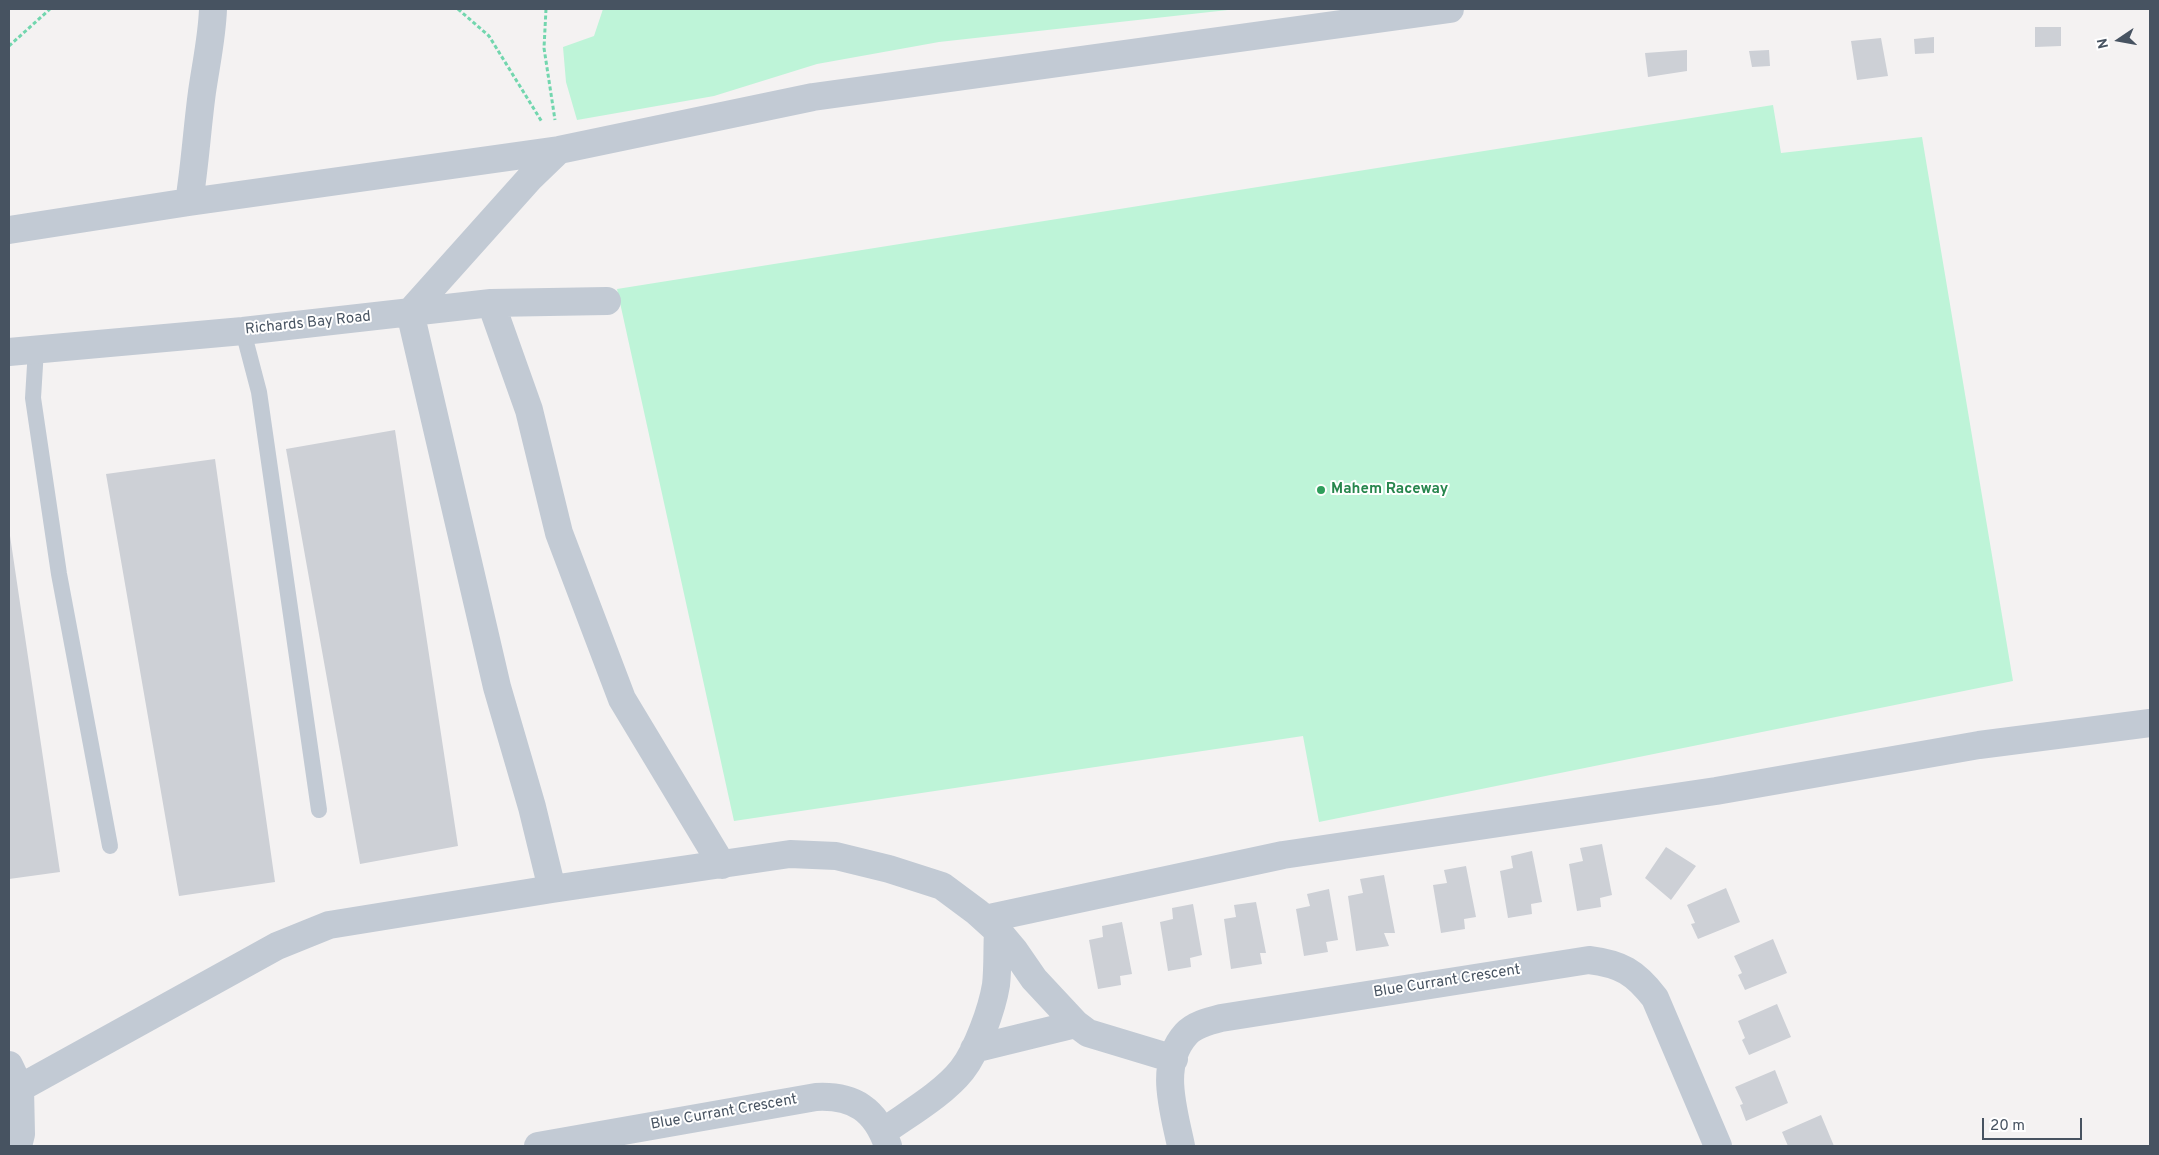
<!DOCTYPE html>
<style>
body{margin:0}
#map{position:relative;width:2159px;height:1155px;overflow:hidden;background:#f4f2f2;font-family:Overpass,sans-serif}
canvas{display:block}
.frame{position:absolute;inset:0;border:10px solid #475361;pointer-events:none}
.north{position:absolute;left:2094px;top:15px;width:50px;height:50px;-webkit-text-stroke:4px #fff;paint-order:stroke;rotate:258deg;font-size:14px;font-weight:700;line-height:20px;text-align:center;color:#475361}
.north::after{content:'';display:block;margin:auto;width:18px;height:22px;background:#475361;clip-path:polygon(50% 0,100% 100%,50% 72%,0 100%)}
.scale{position:absolute;left:1982px;top:1118px;width:100px;height:22px;box-sizing:border-box;border:2px solid #475361;border-top:0;padding-left:6px;font-size:15px;line-height:18px;white-space:nowrap;color:#475361;-webkit-text-stroke:4px #fff;paint-order:stroke}
</style>
<div id="map">
<canvas width="2159" height="1155"></canvas>
<div class="frame"></div>
<div class="north">N</div>
<div class="scale">20 m</div>
</div>
<script>
const ctx = document.querySelector('canvas').getContext('2d');
ctx.lineJoin = 'round';
function fill(path, color) { ctx.fillStyle = color; ctx.fill(path, 'evenodd'); }
function strokePath(path, color, width, dash) { ctx.strokeStyle = color; ctx.lineWidth = width; ctx.lineCap = dash ? 'butt' : 'round'; ctx.setLineDash(dash || []); ctx.stroke(path); }
function drawText(font, color, halo, rows, align = 'center') {
  ctx.font = font + ' Overpass,sans-serif'; ctx.lineWidth = 4; ctx.setLineDash([]); ctx.textBaseline = 'middle'; ctx.strokeStyle = halo; ctx.fillStyle = color; for (const [text, x, y, turn = 0] of rows) {
    ctx.save(); ctx.translate(x, y); ctx.rotate((+turn || 0) * Math.PI / 180); ctx.textAlign = isNaN(turn) ? turn : align; if (halo) ctx.strokeText(text, 0, 0); ctx.fillText(text, 0, 0); ctx.restore();
  }
}
fill(new Path2D(`
 M603,9H1237L939,42L817,64L714,96L577,120L566,82L563,47L594,36Z
 M1773,105L1781,153L1922,137L2013,681L1319,822L1303,736L734,821L617,289Z`), '#bef4d8');
fill(new Path2D(`
 M2035,27H2061V46L2035,47Z
 M1934,37V53L1915,54L1914,39Z
 M1881,38L1888,76L1857,80L1851,41Z
 M1687,50V71L1648,77L1645,53Z
 M1769,50L1770,66L1752,67L1749,51Z
 M395,430L458,846L360,864L286,449Z
 M215,459L275,882L179,896L106,474Z
 M9,529L60,872L9,879Z
 M1602,844L1612,895L1600,898L1601,907L1577,911L1569,864L1583,861L1580,848Z
 M1666,847L1696,866L1671,900L1645,878Z
 M1532,851L1542,902L1531,904L1532,914L1508,918L1500,871L1513,868L1511,856Z
 M1466,866L1476,917L1464,919L1465,929L1441,933L1433,885L1447,883L1444,870Z
 M1384,875L1395,933H1384L1389,946L1356,951L1348,896L1363,893L1360,879Z
 M1726,888L1740,922L1698,939L1691,924L1695,923L1687,905Z
 M1329,889L1338,940L1326,942L1328,952L1304,956L1296,909L1310,906L1307,894Z
 M1256,902L1266,953H1260L1262,964L1231,969L1224,919L1236,917L1234,905Z
 M1193,904L1202,955L1190,958L1191,967L1168,971L1160,922L1173,919L1172,908Z
 M1122,922L1132,974L1120,976L1121,985L1098,989L1089,940L1103,937L1102,926Z
 M1773,939L1787,973L1745,990L1738,975L1742,973L1734,956Z
 M1777,1004L1791,1037L1749,1055L1742,1040L1745,1038L1738,1021Z
 M1775,1070L1788,1103L1746,1121L1740,1105L1743,1104L1735,1087Z
 M1821,1115L1834,1146H1788L1782,1132Z`), '#cdd0d6');
strokePath(new Path2D(`
 M458,9L489,36L542,122
 M546,9L544,48L555,120
 M9,46L50,9`), '#72d6ae', 3, [4, 2.5]);
strokePath(new Path2D(`
 M243,331L259,392L319,810
 M36,349L33,398L59,574L110,846`), '#c2cad4', 16);
strokePath(new Path2D(`
 M189,202C195,165 197,129 202,92C206,64 212,37 213,9
 M9,230L189,202L559,150L813,97L1450,9
 M491,303L529,410L559,533L622,699L722,865
 M9,352L243,331L491,303L607,301
 M552,889L532,807L497,687L410,312L530,178L559,150
 M985,919L1283,855L1716,791L1979,745L2150,723
 M974,1049L1076,1024
 M9,1065L20,1088L21,1134L18,1146
 M20,1088L277,946L329,925L552,889L790,854L836,856L889,869L942,886L977,912L998,931L1014,950L1034,979L1076,1024L1088,1033L1174,1059
 M883,1132C908,1114 943,1094 962,1070C977,1051 992,1009 996,985C998,967 997,949 998,931
 M538,1146L816,1097C854,1095 876,1110 888,1146
 M1181,1146C1174,1111 1158,1065 1186,1034C1194,1025 1209,1021 1221,1018L1589,960C1621,964 1635,972 1655,998L1718,1146`), '#c2cad4', 28);
for (const [x, y, r, color] of [
 [1321,490,5,"#2e9e5b"]
]) { const dot = new Path2D(); dot.arc(x, y, r, 0, 2 * Math.PI); ctx.fillStyle = color; ctx.fill(dot); strokePath(dot, '#fff', 2); }
drawText('15px', '#475361', '#fff', [
 ["Richards Bay Road",308,324,-6],
 ["Blue Currant Crescent",1447,982,-9],
 ["Blue Currant Crescent",724,1113,-10]
]);
drawText('bold 15px', '#27864d', '#fff', [
 ["Mahem Raceway",1331,490]
], 'left');
</script>
